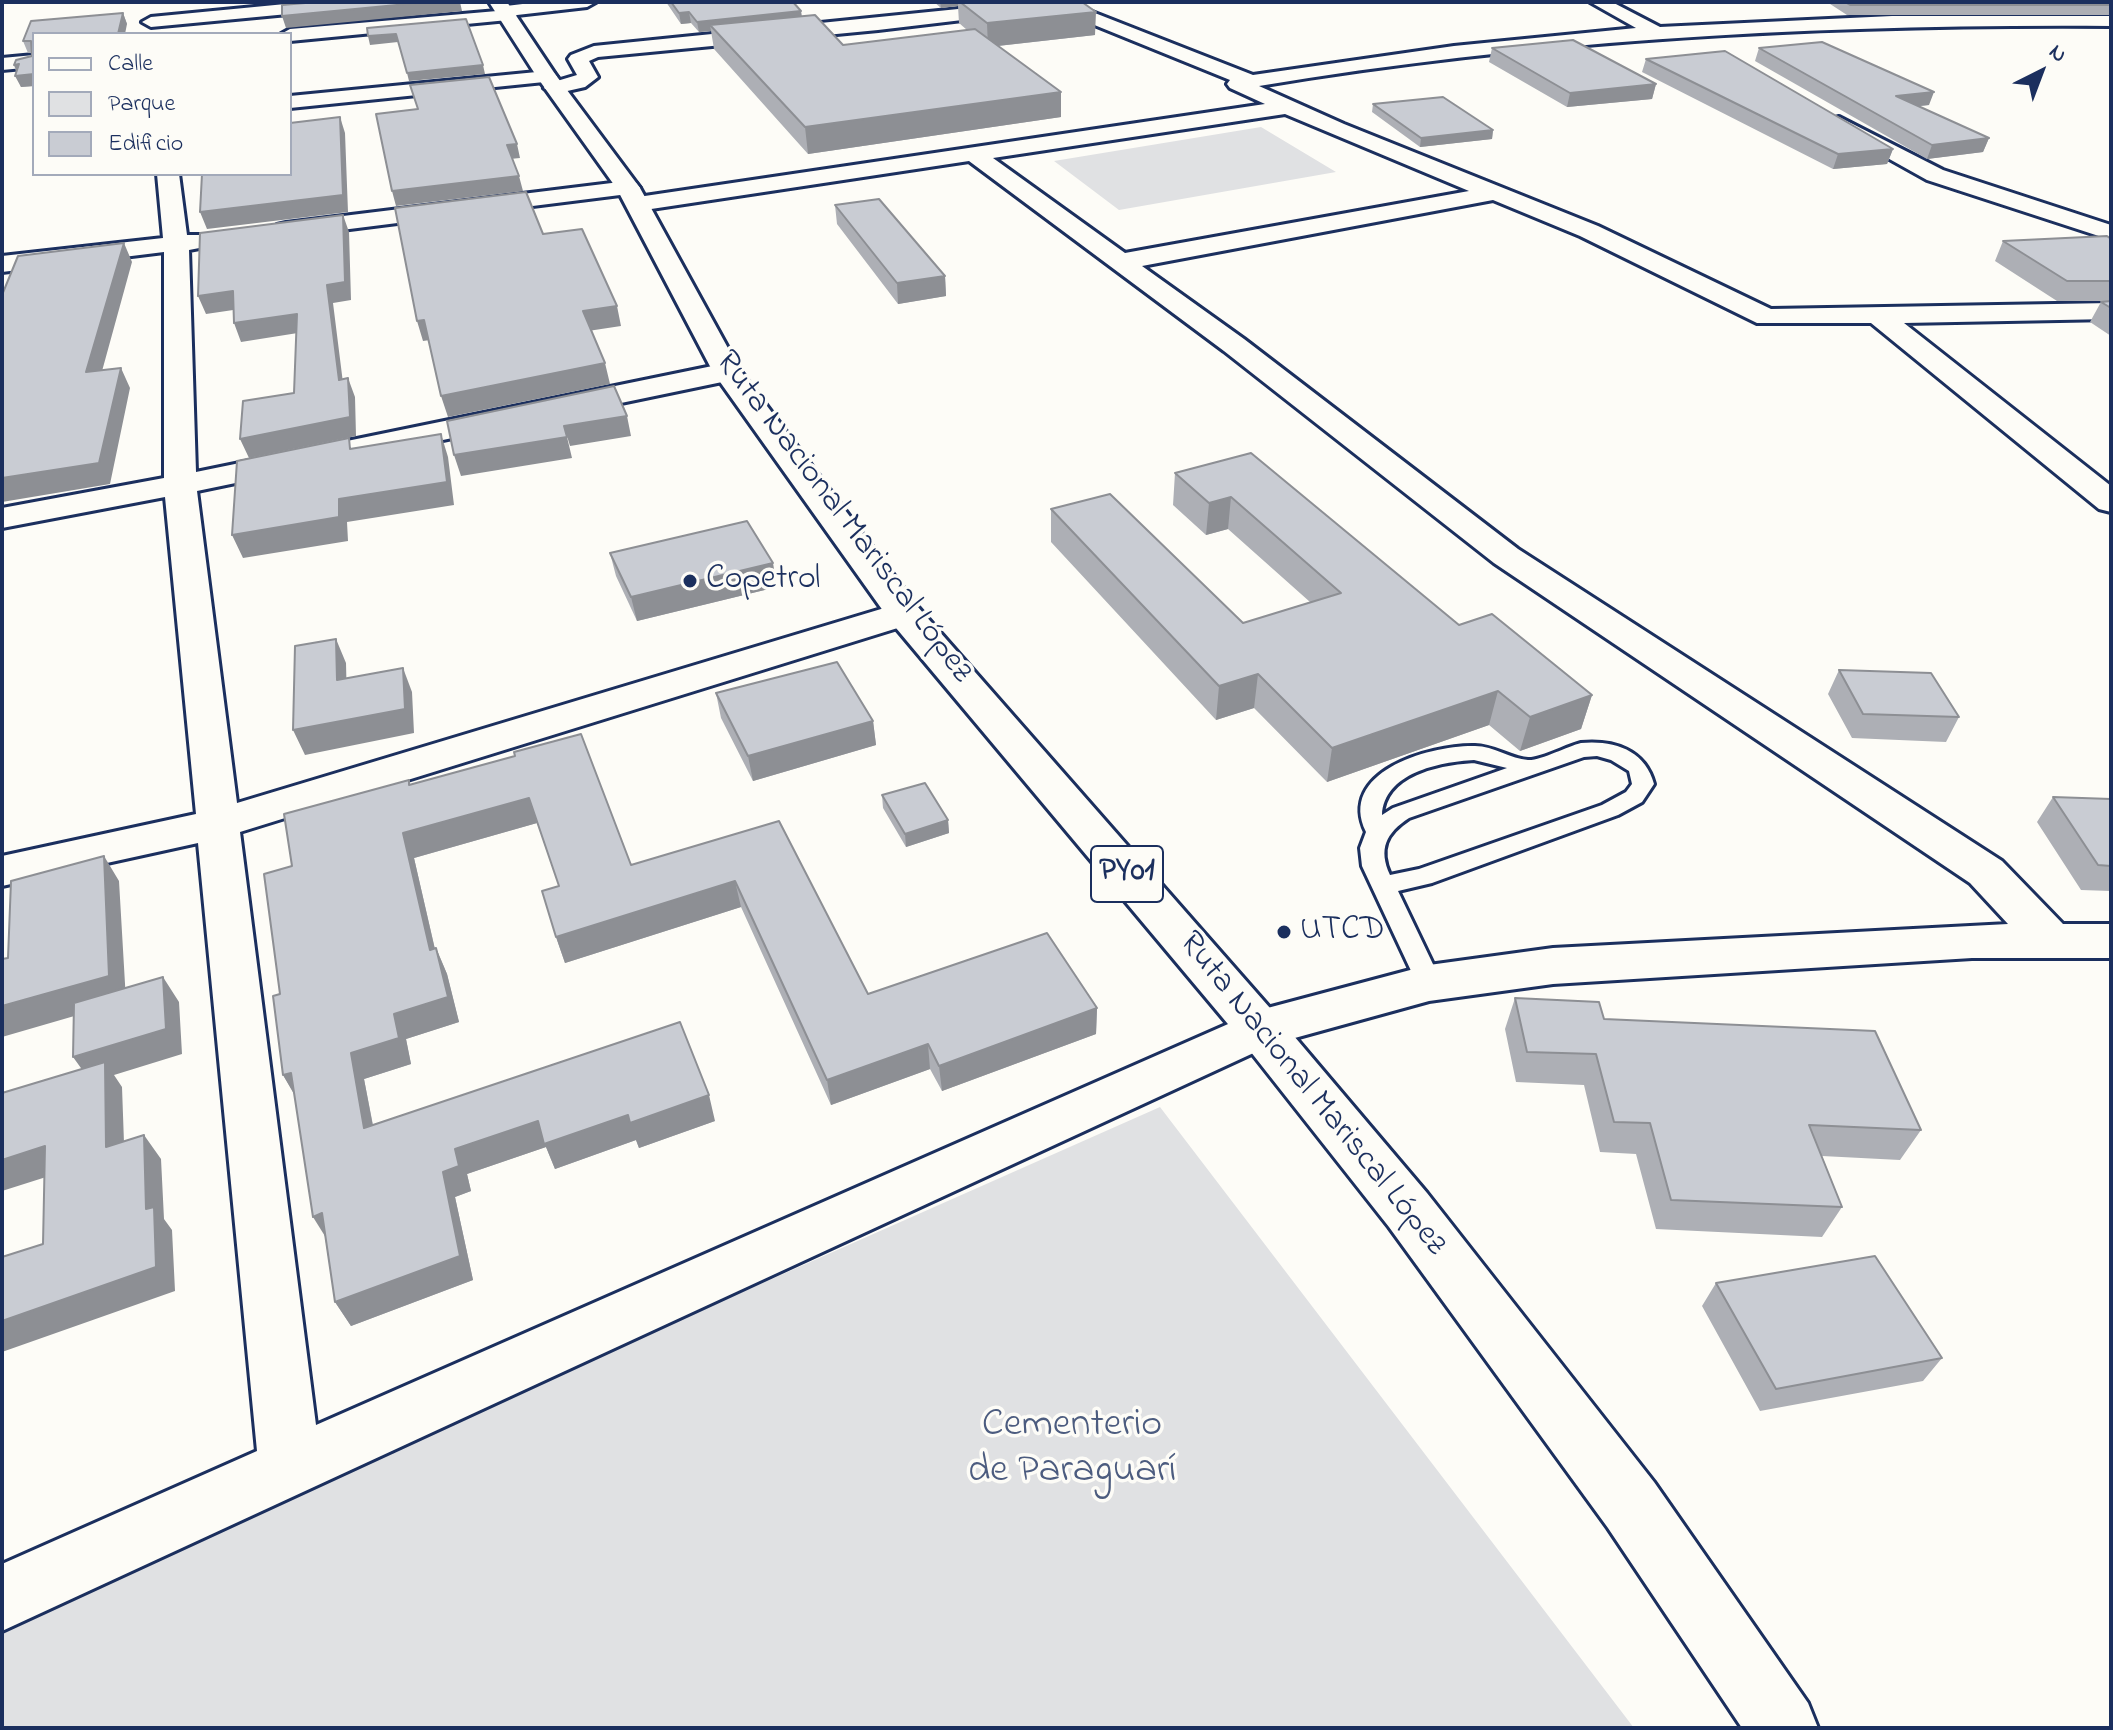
<!DOCTYPE html>
<meta charset="utf-8">
<style>
body{margin:0}
#map{position:relative;width:2113px;height:1730px;overflow:hidden;background:#fdfcf7;font-family:"Indie Flower",sans-serif}
canvas{display:block}
.frame{position:absolute;inset:0;border:4px solid #1b2f5e;pointer-events:none}
.legend{position:absolute;left:32px;top:32px;width:260px;height:144px;box-sizing:border-box;background:#fdfcf7;border:2px solid #a3aaba;margin:0;padding:10px 14px;list-style:none;font-size:24px;color:#1b2f5e}
.legend li{display:flex;align-items:center;gap:16px;height:40px}
.legend b{width:40px;border:2px solid #a3aaba}
.north{position:absolute;left:2001px;top:32px;width:80px;height:80px;-webkit-text-stroke:6px #fdfcf7;paint-order:stroke;rotate:42deg;font-size:22px;font-weight:700;line-height:32px;text-align:center;color:#1b2f5e}
.north::after{content:'';display:block;margin:auto;width:28px;height:36px;background:#1b2f5e;clip-path:polygon(50% 0,100% 100%,50% 72%,0 100%)}
</style>
<div id="map">
<canvas width="2113" height="1730"></canvas>
<div class="frame"></div>
<ul class="legend">
<li><b style="height:10px;background:#fdfcf7"></b>Calle</li>
<li><b style="height:22px;background:#e0e1e3"></b>Parque</li>
<li><b style="height:22px;background:#c9ccd3"></b>Edificio</li>
</ul>
<div class="north">N</div>
</div>
<script>
const ctx = document.querySelector('canvas').getContext('2d');
ctx.lineJoin = 'round';
function fill(path, color) { ctx.fillStyle = color; ctx.fill(path, 'evenodd'); }
function strokePath(path, color, width, dash) { ctx.strokeStyle = color; ctx.lineWidth = width; ctx.lineCap = dash ? 'butt' : 'round'; ctx.setLineDash(dash || []); ctx.stroke(path); }
function drawText(font, color, halo, rows, align = 'center') {
  ctx.font = font + ' "Indie Flower",sans-serif'; ctx.lineWidth = 7; ctx.setLineDash([]); ctx.textBaseline = 'middle'; ctx.strokeStyle = halo; ctx.fillStyle = color; for (const [text, x, y, turn = 0] of rows) {
    ctx.save(); ctx.translate(x, y); ctx.rotate((+turn || 0) * Math.PI / 180); ctx.textAlign = isNaN(turn) ? turn : align; if (halo) ctx.strokeText(text, 0, 0); ctx.fillText(text, 0, 0); ctx.restore();
  }
}
fill(new Path2D(`
 M1261,127L1336,172L1119,210L1054,161Z
 M1160,1107L1634,1728H2V1620Z`), '#e0e1e3');
const service = new Path2D(`
 M1581,743C1614,740 1645,750 1654,784L1642,802L1618,815L1432,883L1398,891L1442,983L1438,990L1429,993L1420,990L1362,866L1360,848L1366,832C1337,772 1429,745 1475,746C1494,746 1511,759 1528,760C1540,761 1568,746 1581,743ZM1597,756L1611,760L1629,771L1632,784L1626,792L1602,805L1419,869L1390,875C1378,849 1386,833 1409,818L1584,757ZM1474,760L1507,768L1393,808L1382,815C1384,773 1439,762 1474,760Z`);
const minor = new Path2D(`
 M306,2H337L339,5L330,10L151,27L142,22L151,17Z
 M539,2H596L587,7L517,15L508,20L290,41V34H281L290,29L497,11L506,6Z
 M1027,2H1080L1077,6L1253,75L1454,46L1636,28L1590,2H1612L1660,27L1892,16H2111V26C1825,24 1541,39 1259,86L1344,124L1598,226L1771,309L2111,303V319L1904,323L2111,486V512L2099,509L1871,323H1757L1580,236L1493,200L1142,266L1244,339L1518,549L2002,861L2063,924H2111V958H1972L1553,984L1429,1001L1273,1044L2,1631V1564L257,1451L198,843L2,886V856L196,814L165,497L2,528V508L164,478V252L2,272V256L163,238L157,174H179L187,235H215L218,240L215,245L189,250L196,472L727,363L737,366L741,372L737,378L727,381L197,491L237,803L891,606L904,603L917,606L922,614L917,622L240,832L316,1425L1260,1010L1429,965L1553,948L2008,924L1970,883L1494,563L1224,351L969,161L638,211L630,209L626,204L630,199L638,197L1265,104L1230,88L1227,84L1230,80L1055,9L878,30L598,57L589,61L598,77L585,87L554,94L544,88L547,84L577,75L568,59L571,55L594,46ZM1285,114L1469,191L1125,253L993,158Z
 M34,55V67L2,70V58Z
 M547,71L554,73L557,77L554,81L290,108V96Z
 M1839,117L1943,170L2111,225V240L1927,180L1832,127L1828,123L1832,119Z
 M628,181L636,183L640,188L636,193L286,237L277,235L274,230L277,225L286,223Z`);
const trunk = new Path2D(`
 M489,2H507L555,74L640,188L740,370L917,606L1277,1016L1427,1193L1654,1482L1808,1703L1818,1728H1742L1608,1528L1389,1227L1243,1042L891,622L713,372L617,189L537,77Z`);
strokePath(service, '#1b2f5e', 6);
strokePath(minor, '#1b2f5e', 6);
strokePath(trunk, '#1b2f5e', 6);
fill(service, '#fdfcf7');
fill(minor, '#fdfcf7');
fill(trunk, '#fdfcf7');
fill(new Path2D(`
 M666,2H793L801,11L802,17L843,45L967,30L959,23L958,6L941,8L934,2H1082L1095,35L998,46L1061,92V117L808,154L714,49L711,31L699,32L691,23L681,24Z
 M1827,2H2111V15H1847Z
 M123,13L127,24L34,86L21,87L14,65L32,56V53H28L23,41Z
 M1492,48L1656,84L1652,99L1567,107L1489,62Z
 M1759,48L1929,105L1919,106L1989,138L1983,152L1927,159L1755,61Z
 M1646,59L1893,149L1887,164L1833,169L1642,72Z
 M1373,104L1493,130L1492,139L1420,147L1372,112Z
 M835,205L945,276L946,296L898,304L837,224Z
 M2111,239V301H2057L1995,261L2003,241Z
 M2111,301V336L2090,322L2101,302Z
 M1251,453L1459,625L1592,695L1581,729L1520,751L1489,725L1327,782L1254,708L1216,720L1051,542V509L1243,623L1310,602L1228,529L1206,535L1173,505L1175,473Z
 M610,553L777,587L637,621L616,576Z
 M1839,670L1959,717L1946,742L1852,738L1828,694Z
 M716,693L873,721L876,745L753,781L721,718Z
 M515,756L631,865L779,821L868,994L1097,1008L1096,1034L942,1091L930,1069L831,1105L741,907L565,963L556,937L559,886L537,823L414,858L435,949L436,948L447,974L459,1022L406,1039L411,1064L364,1079L373,1125L715,1121L639,1148L636,1140L555,1169L546,1147L467,1174L471,1191L455,1197L473,1280L351,1326L335,1302L325,1237L295,1095L283,1075L280,994L292,866L411,785Z
 M882,795L948,820L949,833L906,847L883,808Z
 M2053,797L2111,799V891L2081,890L2037,822Z
 M1515,998L1604,1019L1921,1130L1900,1160L1822,1156L1842,1207L1822,1237L1656,1229L1636,1154L1600,1152L1584,1085L1516,1082L1505,1029Z
 M1716,1283L1942,1358L1923,1381L1760,1411L1702,1306Z`), '#adafb5');
fill(new Path2D(`
 M428,2H460L462,11L286,28L282,16Z
 M940,2H958V6L941,8Z
 M801,11L802,22L710,25L711,31L699,32L697,22Z
 M689,12L691,23L681,24L679,13Z
 M1096,12L1095,35L988,47L987,23Z
 M123,13L127,24L125,34H118Z
 M396,34L398,42L370,45L368,36Z
 M19,64L34,74V86L21,87L15,76L19,75L14,65Z
 M483,65L485,74L409,81L407,73Z
 M1656,84L1652,99L1567,107L1570,93Z
 M1061,92V117L808,154L805,127Z
 M1934,92L1929,105L1892,109L1896,96Z
 M340,117L345,133L348,212L207,229L200,212Z
 M1493,130L1492,139L1420,147L1421,138Z
 M1989,138L1983,152L1927,159L1932,145Z
 M517,144L520,158L510,159L507,145Z
 M1893,149L1887,164L1833,169L1838,154Z
 M519,176L523,191L396,206L392,191Z
 M343,215L349,232L351,300L333,303L345,399L339,380L327,285Z
 M124,243L132,262L96,393L86,372Z
 M945,276L946,296L898,304L897,283Z
 M233,291L240,309L206,314L198,296Z
 M617,306L621,326L588,331L583,311Z
 M297,314L304,332L241,342L234,323Z
 M424,320L430,340L423,341L417,321Z
 M605,363L610,384L448,417L441,396Z
 M121,368L130,388L110,484L2,502V478Z
 M348,378L355,397L356,436L249,458L240,439Z
 M627,416L631,436L570,446L564,426Z
 M441,434L448,457L454,505L347,522L348,541L243,558L232,535L339,499Z
 M567,437L572,458L461,476L454,455Z
 M1231,497L1228,529L1206,535L1209,503Z
 M773,563L777,587L637,621L631,597Z
 M336,639L346,663L347,705L337,680Z
 M403,668L412,692L414,733L305,755L293,730Z
 M1258,674L1254,708L1216,720L1219,686Z
 M1498,691L1489,725L1327,782L1332,748Z
 M1592,695L1581,729L1520,751L1530,717Z
 M873,721L876,745L753,781L748,756Z
 M529,798L537,823L414,858L441,976L430,950L403,833Z
 M948,820L949,833L906,847L905,834Z
 M104,856L119,881L126,1001L2,1037V1006Z
 M735,881L741,907L565,963L556,937Z
 M436,948L447,974L459,1022L406,1039L411,1064L364,1079L378,1153L364,1128L351,1053Z
 M163,977L179,1002L182,1054L114,1075L122,1087L125,1171L106,1147L91,1082L73,1057Z
 M1097,1008L1096,1034L942,1091L939,1066Z
 M928,1044L930,1069L831,1105L827,1080Z
 M291,1073L298,1101L283,1075Z
 M709,1095L715,1121L639,1148L636,1140L555,1169L546,1147L467,1174L471,1191L455,1197L473,1280L351,1326L335,1302L443,1172L455,1149L538,1121L628,1115Z
 M144,1135L161,1159L164,1219L172,1230L175,1291L2,1352V1321L146,1209Z
 M45,1146L65,1171L2,1191V1160Z
 M322,1213L328,1241L313,1217Z`), '#8d8f94');
const building = new Path2D(`
 M317,2H428L282,16V5Z
 M671,2H793L801,11L697,22L689,12L679,13Z
 M960,2H1082L1096,12L987,23Z
 M1845,2H2111V5H1850Z
 M123,13L118,34H34V74L15,76L19,64L14,65L16,60L32,56L31,41H23L31,21Z
 M815,15L843,45L975,29L1061,92L805,127L710,25Z
 M466,19L483,65L407,73L396,34L368,36L367,28Z
 M1573,40L1656,84L1570,93L1492,48Z
 M1822,42L1934,92L1896,96L1989,138L1932,145L1759,48Z
 M1725,51L1893,149L1838,154L1646,59Z
 M489,77L517,144L507,145L519,176L392,191L376,114L418,109L410,85Z
 M1443,97L1493,130L1421,138L1373,104Z
 M340,117L343,195L200,212L202,174H290V123Z
 M526,192L543,234L582,229L617,306L583,311L605,363L441,396L424,320L417,321L395,208Z
 M879,199L945,276L897,283L835,205Z
 M343,215L345,282L327,285L339,380L348,378L350,417L240,439L243,401L294,393L297,314L234,323L233,291L198,296L200,233Z
 M2107,236L2111,239V281H2067L2003,241Z
 M124,243L86,372L121,368L99,463L2,478V295L18,256Z
 M2111,301V308L2101,302Z
 M614,386L627,416L564,426L567,437L454,455L447,421Z
 M441,434L447,482L339,499V517L232,535L237,461L349,438L350,449Z
 M1251,453L1459,625L1492,614L1592,695L1530,717L1498,691L1332,748L1258,674L1219,686L1051,509L1110,494L1243,623L1341,593L1231,497L1209,503L1175,473Z
 M747,521L773,563L631,597L610,553Z
 M336,639L337,680L403,668L405,709L293,730L295,646Z
 M837,662L873,721L748,756L716,693Z
 M1839,670L1931,673L1959,717L1863,714Z
 M581,734L631,865L779,821L868,994L1047,933L1097,1008L939,1066L928,1044L827,1080L735,881L556,937L542,891L559,886L529,798L403,833L430,950L436,948L448,997L394,1014L399,1038L351,1053L364,1128L680,1022L709,1095L630,1123L628,1115L544,1144L538,1121L455,1149L459,1166L443,1172L460,1256L335,1302L322,1213L313,1217L291,1073L283,1075L273,996L280,994L264,874L292,866L284,814L409,780V785L515,756L514,752Z
 M925,783L948,820L905,834L882,795Z
 M2053,797L2111,799V866L2098,865Z
 M104,856L109,976L2,1006V959L8,958L11,881Z
 M163,977L166,1029L73,1057L74,1003Z
 M1515,998L1599,1002L1604,1019L1875,1031L1921,1130L1809,1125L1842,1207L1671,1200L1650,1123L1614,1122L1596,1054L1527,1052Z
 M105,1062L106,1147L144,1135L146,1209L154,1207L156,1267L2,1321V1257L43,1244L45,1146L2,1160V1093Z
 M1875,1256L1942,1358L1776,1389L1716,1283Z`);
fill(building, '#c9ccd3');
strokePath(building, '#8d8f94', 2);
for (const [x, y, r, color] of [
 [690,581,8,"#1b2f5e"],
 [1284,932,8,"#1b2f5e"]
]) { const dot = new Path2D(); dot.arc(x, y, r, 0, 2 * Math.PI); ctx.fillStyle = color; ctx.fill(dot); strokePath(dot, '#fdfcf7', 3); }
for (const [x, y, w] of [
 [1127,874,72]
]) { const box = new Path2D(); box.roundRect(x - w / 2, y - 28, w, 56, 6); ctx.fillStyle = '#fdfcf7'; ctx.fill(box); strokePath(box, '#1b2f5e', 2); }
drawText('bold 32px', '#1b2f5e', null, [
 ["PY01",1127,874]
]);
drawText('34px', '#1b2f5e', '#fdfcf7', [
 ["Ruta Nacional Mariscal López",842,518,53],
 ["Ruta Nacional Mariscal López",1311,1095,51]
]);
drawText('34px', '#1b2f5e', '#fdfcf7', [
 ["Copetrol",706,581],
 ["UTCD",1300,932]
], 'left');
drawText('40px', '#4c5c7f', '#fdfcf7', [
 ["Cementerio",1072,1427],
 ["de Paraguarí",1072,1473]
]);
</script>
